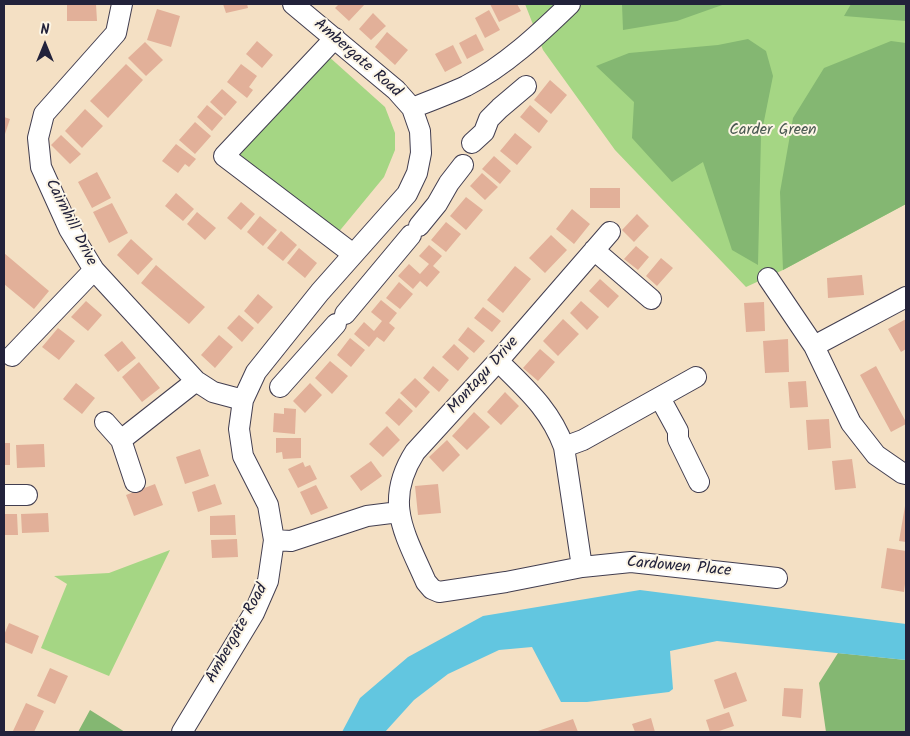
<!DOCTYPE html>
<style>
body{margin:0}
#map{position:relative;width:910px;height:736px;overflow:hidden;background:#f4e0c4;font-family:Kalam,sans-serif}
canvas{display:block}
.frame{position:absolute;inset:0;border:5px solid #22223b;pointer-events:none}
.north{position:absolute;left:20px;top:20px;width:50px;height:50px;-webkit-text-stroke:4px #fcf5e5;paint-order:stroke;rotate:0deg;font-size:14px;font-weight:700;line-height:20px;text-align:center;color:#22223b}
.north::after{content:'';display:block;margin:auto;width:18px;height:22px;background:#22223b;clip-path:polygon(50% 0,100% 100%,50% 72%,0 100%)}
</style>
<div id="map">
<canvas width="910" height="736"></canvas>
<div class="frame"></div>
<div class="north">N</div>
</div>
<script>
const ctx = document.querySelector('canvas').getContext('2d');
ctx.lineJoin = 'round';
function fill(path, color) { ctx.fillStyle = color; ctx.fill(path, 'evenodd'); }
function strokePath(path, color, width, dash) { ctx.strokeStyle = color; ctx.lineWidth = width; ctx.lineCap = dash ? 'butt' : 'round'; ctx.setLineDash(dash || []); ctx.stroke(path); }
function drawText(font, color, halo, rows, align = 'center') {
  ctx.font = font + ' Kalam,sans-serif'; ctx.lineWidth = 4; ctx.setLineDash([]); ctx.textBaseline = 'middle'; ctx.strokeStyle = halo; ctx.fillStyle = color; for (const [text, x, y, turn = 0] of rows) {
    ctx.save(); ctx.translate(x, y); ctx.rotate((+turn || 0) * Math.PI / 180); ctx.textAlign = isNaN(turn) ? turn : align; if (halo) ctx.strokeText(text, 0, 0); ctx.fillText(text, 0, 0); ctx.restore();
  }
}
fill(new Path2D(`
 M525,4H906V204L783,270L746,287L615,150L543,50Z
 M327,55L385,107L395,133V150L384,177L337,234L239,154Z
 M170,550L109,676L41,648L67,584L54,576L109,573Z`), '#a5d684');
fill(new Path2D(`
 M622,4H725L677,21L623,30Z
 M851,4H906V21L844,16Z
 M748,39L766,51L773,76L761,136L758,265L732,250L703,162L672,182L632,138L634,102L596,66L629,53L718,45Z
 M891,41L906,43V204L783,270L780,192L793,118L824,68Z
 M838,653L906,660V732H826L819,683Z
 M90,710L125,732H78Z`), '#84b772');
fill(new Path2D(`
 M640,590L906,624V660L717,641L670,651L673,689L669,692L587,702H561L532,647L499,650L448,674L414,700L385,732H342L360,698L408,657L483,616Z`), '#62c6e0');
fill(new Path2D(`
 M67,4H96L97,21H67Z
 M223,4H247L248,8L226,13Z
 M339,4H365L349,21L335,8Z
 M490,4H517L521,11L499,22Z
 M157,9L180,16L171,47L147,40Z
 M489,10L500,30L485,38L475,18Z
 M373,13L386,26L371,40L359,29Z
 M387,32L408,50L395,65L375,47Z
 M476,34L484,50L467,59L459,43Z
 M257,41L273,55L262,68L246,54Z
 M145,42L163,60L146,76L128,58Z
 M453,45L462,63L445,72L435,54Z
 M126,64L143,80L108,118L90,101Z
 M241,64L257,76L249,87L253,90L247,98L227,82Z
 M550,80L567,95L551,114L534,100Z
 M222,89L237,102L225,116L210,102Z
 M207,105L223,118L212,131L197,117Z
 M530,105L548,121L539,133L520,117Z
 M85,109L103,126L82,148L65,131Z
 M4,117L10,119L4,137Z
 M195,122L211,136L195,154L179,140Z
 M515,133L532,147L517,165L500,151Z
 M61,135L81,154L70,164L51,145Z
 M176,144L196,159L189,167L185,164L178,173L162,161Z
 M494,156L511,171L500,184L482,169Z
 M97,172L111,198L92,208L78,182Z
 M482,173L498,187L485,200L470,186Z
 M590,188H620V208H590Z
 M176,193L194,209L183,221L165,206Z
 M466,197L483,210L466,230L450,216Z
 M241,202L255,214L241,230L227,218Z
 M112,203L128,233L109,243L93,212Z
 M572,209L590,224L574,244L556,229Z
 M197,212L216,228L205,240L187,224Z
 M637,214L649,226L634,242L622,230Z
 M260,216L277,230L263,246L247,232Z
 M446,222L461,234L446,252L431,240Z
 M281,231L297,245L283,261L267,248Z
 M551,235L567,250L545,273L529,258Z
 M131,239L153,259L138,275L117,255Z
 M429,245L442,256L433,266L440,272L427,287L420,281L413,289L398,276L409,264L420,274L429,264L419,256Z
 M636,246L649,257L638,270L624,259Z
 M299,248L317,263L305,278L287,263Z
 M4,253L49,291L34,309L4,284Z
 M661,258L673,268L657,286L646,276Z
 M156,265L205,307L189,324L141,283Z
 M515,266L531,279L503,313L487,300Z
 M862,275L864,295L828,298L827,278Z
 M600,279L619,296L608,308L589,291Z
 M399,282L413,294L400,309L386,298Z
 M258,294L273,307L258,324L244,311Z
 M381,300L397,313L389,323L395,328L384,342L377,337L369,347L354,334L364,322L374,331L382,321L371,312Z
 M86,301L102,315L88,331L71,317Z
 M581,301L599,317L587,330L570,313Z
 M764,302L765,331L746,332L744,303Z
 M483,307L501,321L492,332L474,318Z
 M239,315L254,328L242,342L227,328Z
 M563,319L579,334L558,356L543,341Z
 M906,319V349L901,352L888,329Z
 M468,327L485,341L474,353L458,340Z
 M58,328L75,341L59,360L42,347Z
 M219,335L233,347L215,368L201,355Z
 M350,338L365,350L351,367L337,355Z
 M788,339L789,372L765,373L763,341Z
 M122,341L136,358L118,372L104,355Z
 M454,344L469,358L458,371L442,357Z
 M540,349L555,362L538,381L523,368Z
 M330,361L348,376L332,394L315,378Z
 M139,362L160,388L142,402L122,377Z
 M433,366L449,380L439,392L423,378Z
 M876,366L906,422V424L891,432L860,375Z
 M415,378L430,392L416,408L400,393Z
 M806,381L808,407L790,408L788,382Z
 M76,383L95,398L82,414L63,399Z
 M310,383L322,395L305,413L293,401Z
 M505,392L519,406L501,425L487,412Z
 M399,398L413,411L399,426L385,413Z
 M284,408L296,409L295,434L273,432L274,413L284,414Z
 M474,412L490,427L467,450L452,436Z
 M829,419L831,448L808,450L806,420Z
 M387,426L400,440L383,457L369,444Z
 M276,438H301V458L283,459L282,452L276,453Z
 M447,440L460,455L443,472L429,457Z
 M4,443H10V465H4Z
 M44,444L45,467L17,468L16,445Z
 M200,449L209,476L185,484L176,457Z
 M852,459L856,488L835,490L832,461Z
 M371,461L382,476L361,491L350,476Z
 M303,462L305,467L310,465L317,479L298,488L288,469Z
 M155,484L163,505L134,516L126,495Z
 M215,484L222,504L198,512L192,492Z
 M438,484L441,513L418,515L415,486Z
 M316,485L328,508L311,515L300,492Z
 M905,506H906V542L899,541Z
 M48,513L49,532L22,533L21,514Z
 M4,514H17L18,535H4Z
 M235,515L236,535H210V516Z
 M237,539L238,557L212,558L211,540Z
 M887,548L906,551V576L904,592L881,588Z
 M9,623L39,636L32,654L4,642V635Z
 M50,668L68,676L55,704L37,696Z
 M736,672L747,701L724,709L714,680Z
 M784,688L803,689L801,718L782,716Z
 M26,703L44,711L34,732H16L13,731Z
 M729,712L734,726L716,732H710L706,720Z
 M651,718L655,732H635L632,724Z
 M573,719L578,732H535Z`), '#e2b099');
const minor = new Path2D(`
 M122,4L116,33L44,114L38,138L41,167L69,229L94,270L196,381L213,392L243,400
 M335,38L224,156L353,254
 M412,108C430,101 449,94 466,86C505,66 539,34 570,4
 M472,143L484,132L489,119L500,108L526,86
 M419,226L437,204L449,183L463,165
 M610,232L498,361L415,452C383,502 405,534 426,582L432,589L439,592L506,582L582,567L631,562L777,578
 M594,250L651,299
 M768,278L814,346
 M906,297L814,346L851,423L876,455L902,473L906,474
 M345,314L411,235
 M12,356L94,270
 M498,361C526,389 550,409 564,447L583,440L696,377
 M280,387L336,324
 M660,398L678,431V439L699,482
 M105,422L121,440L135,482
 M121,440L196,381
 M564,447L582,567
 M4,495H27
 M274,540L291,541L367,516L399,512
 M182,732L254,613L268,581L274,540L268,505L243,456L239,429L243,400L256,372L320,292L407,194L417,173L421,153L420,131L412,108L396,90L293,4`);
strokePath(minor, '#423e50', 22);
strokePath(minor, '#fff', 20);
drawText('16px', '#22223b', '#fcf5e5', [
 ["Ambergate Road",357,59,41],
 ["Cairnhill Drive",70,223,63],
 ["Montagu Drive",484,376,-48],
 ["Cardowen Place",679,568,5],
 ["Ambergate Road",238,634,-61]
]);
drawText('16px', '#495851', '#fcf5e5', [
 ["Carder Green",773,131]
]);
</script>
